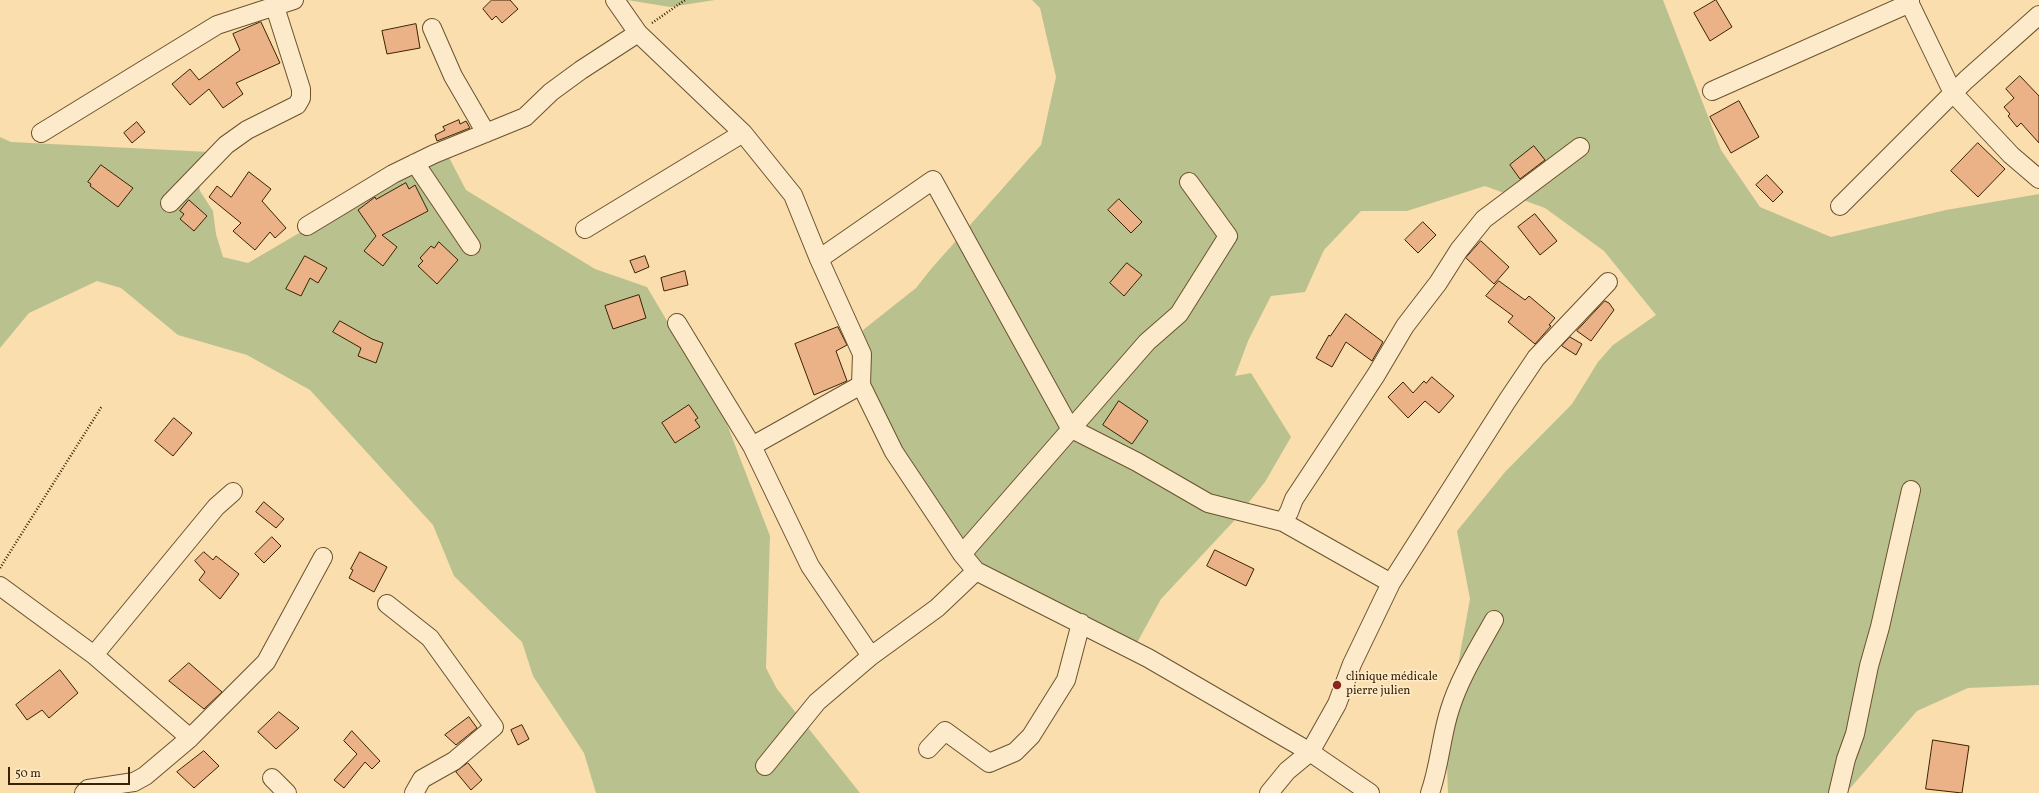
<!DOCTYPE html>
<meta charset="utf-8">
<style>
body{margin:0}
#map{position:relative;width:2039px;height:793px;overflow:hidden;background:#fbdeae;font-family:Vollkorn,serif}
canvas{display:block}
.scale{position:absolute;left:8px;top:767px;width:122px;height:18px;box-sizing:border-box;border:2px solid #3a2303;border-top:0;padding-left:5px;font-size:12px;line-height:14px;white-space:nowrap;color:#3a2303;-webkit-text-stroke:3px #fceaca;paint-order:stroke}
</style>
<div id="map">
<canvas width="2039" height="793"></canvas>
<div class="scale">50 m</div>
</div>
<script>
const ctx = document.querySelector('canvas').getContext('2d');
ctx.lineJoin = 'round';
function fill(path, color) { ctx.fillStyle = color; ctx.fill(path, 'evenodd'); }
function strokePath(path, color, width, dash) { ctx.strokeStyle = color; ctx.lineWidth = width; ctx.lineCap = dash ? 'butt' : 'round'; ctx.setLineDash(dash || []); ctx.stroke(path); }
function drawText(font, color, halo, rows, align = 'center') {
  ctx.font = font + ' Vollkorn,serif'; ctx.lineWidth = 3.5; ctx.setLineDash([]); ctx.textBaseline = 'middle'; ctx.strokeStyle = halo; ctx.fillStyle = color; for (const [text, x, y, turn = 0] of rows) {
    ctx.save(); ctx.translate(x, y); ctx.rotate((+turn || 0) * Math.PI / 180); ctx.textAlign = isNaN(turn) ? turn : align; if (halo) ctx.strokeText(text, 0, 0); ctx.fillText(text, 0, 0); ctx.restore();
  }
}
fill(new Path2D(`
 M627,0H715L670,7Z
 M1032,0H1663L1721,150L1760,207L1831,237L1946,210L2039,194V685L1968,688L1917,711L1846,793H1448L1447,765L1451,703L1470,599L1457,531L1505,472L1572,404L1598,362L1613,345L1656,315L1604,251L1545,208L1485,186L1407,211H1361L1324,250L1305,292L1271,296L1248,341L1235,376L1251,373L1291,437L1265,482L1233,522L1161,599L1133,650L1002,590L938,528L869,381L863,330L916,288L931,269L1041,145L1056,77L1040,8Z
 M0,137L11,142L210,152L196,168L200,191L213,211L216,234L223,257L248,263L444,148L466,190L595,269L647,287L725,419L770,536L766,668L777,689L860,793H596L584,753L533,676L522,642L454,576L433,525L310,390L247,355L178,335L121,288L97,281L29,313L0,348Z`), '#b9c28f');
const building = new Path2D(`
 M492,0H510L518,9L502,23L496,16L492,20L483,9Z
 M1716,0L1732,27L1710,41L1694,13Z
 M261,22L280,63L236,83L243,94L223,108L209,89L190,105L172,84L190,69L199,80L240,50L233,34Z
 M416,24L420,48L387,54L382,31Z
 M2020,76L2039,96V143L2021,123L2017,127L2008,116L2010,114L2004,107L2014,98L2006,89Z
 M1739,101L1759,137L1731,153L1710,117Z
 M459,120L460,124L466,121L470,128L437,141L435,135L445,130L443,127Z
 M137,122L145,132L132,143L124,133Z
 M1978,143L2005,169L1978,197L1951,171Z
 M1534,146L1545,160L1520,179L1510,165Z
 M101,165L133,188L118,207L90,186L91,184L88,182Z
 M249,172L271,189L262,201L286,228L275,238L270,232L255,250L233,231L241,223L209,197L217,186L231,197Z
 M1767,175L1783,192L1773,202L1756,185Z
 M406,183L409,189L415,185L428,211L382,235L397,247L383,266L364,251L376,236L358,210L375,197L376,199Z
 M1119,199L1142,222L1131,233L1108,210Z
 M189,200L207,216L194,231L180,219L184,214L180,211Z
 M1535,214L1557,241L1540,255L1518,227Z
 M1423,222L1436,235L1418,253L1405,240Z
 M1481,241L1509,267L1494,284L1466,258Z
 M439,242L458,260L437,284L418,266L423,261L420,258L431,246L434,248Z
 M305,256L327,268L318,283L310,278L301,296L286,289Z
 M645,256L649,267L635,273L630,261Z
 M1127,263L1142,275L1124,296L1110,283Z
 M685,271L688,285L664,291L661,278Z
 M1499,281L1525,300L1529,296L1555,318L1549,325L1551,326L1535,344L1508,322L1513,316L1486,296Z
 M639,295L646,318L613,329L605,306Z
 M1605,301L1609,303L1614,310L1591,341L1577,331Z
 M1346,314L1383,342L1372,361L1346,342L1332,367L1316,358L1329,335L1330,336Z
 M340,321L372,339L383,343L376,363L358,356L361,348L333,332Z
 M838,327L847,345L836,351L847,381L814,395L795,344Z
 M1570,337L1582,344L1576,355L1562,346Z
 M1432,377L1454,396L1439,413L1425,401L1408,418L1388,397L1403,382L1413,393L1424,381L1426,383Z
 M1119,401L1148,421L1132,444L1103,425Z
 M689,405L698,418L695,420L700,427L675,443L662,423Z
 M174,418L192,433L173,456L155,441Z
 M264,502L284,519L276,528L256,512Z
 M272,537L281,546L264,563L255,554Z
 M1215,550L1254,569L1246,586L1207,566Z
 M204,552L213,560L216,556L239,574L220,599L199,580L205,572L195,561Z
 M360,552L387,567L374,592L349,578L353,570L351,569Z
 M189,663L222,692L204,709L169,681Z
 M60,670L78,693L49,718L42,710L27,720L16,705Z
 M279,712L299,728L276,749L258,732Z
 M469,717L477,728L456,745L445,735Z
 M522,725L529,739L518,745L511,730Z
 M352,731L380,761L372,769L365,762L344,788L334,780L357,754L344,741Z
 M1933,740L1969,746L1962,793L1926,789Z
 M204,751L219,766L194,788L177,772Z
 M468,763L482,780L471,790L456,772Z`);
fill(building, '#ebb187');
strokePath(building, '#3a2303', 1);
const minor = new Path2D(`
 M615,0L638,33L743,133L793,195L819,259L862,354L861,385L894,452L962,554L976,571L1148,658L1310,752L1370,793
 M1908,0L1953,93L2011,155L2039,179
 M432,28L453,76L486,133
 M1712,91L1910,3V0
 M41,133L217,25L294,0
 M415,163L471,246
 M170,203L226,145L247,130L297,105L301,98V89L275,7
 M1840,206L1966,80L2039,15
 M307,226L393,174L434,154L525,117L551,92L581,70L638,33
 M585,229L743,133
 M819,259L933,180L1070,428L1137,462L1208,503L1283,522
 M677,323L752,446L810,566L871,656
 M752,446L861,385
 M962,554L1147,342L1179,314L1228,236L1189,182
 M1391,583L1283,522L1289,512L1294,499L1376,375L1405,326L1438,283L1459,250L1484,219L1580,147
 M0,586L94,655L190,738
 M387,604L430,638L494,727L454,761L422,779L414,793
 M94,655L216,507L233,492
 M928,749L945,731L989,763L1015,752L1031,736L1066,680L1081,623
 M765,766L817,702L871,656L937,608L976,571
 M272,778L287,793
 M84,793L88,789L134,782L145,776L190,738L266,662L323,557
 M1269,793L1287,771L1310,752L1337,704L1352,664L1391,583L1507,401L1536,358L1608,282
 M1430,793C1440,765 1441,736 1450,709C1460,677 1478,649 1494,620
 M1838,793L1846,759L1855,734L1869,666L1880,627L1911,490`);
strokePath(minor, '#6a522e', 20);
strokePath(new Path2D(`
 M652,23L685,0
 M0,568L102,406`), '#3a2303', 2.5, [1, 2]);
strokePath(minor, '#fceaca', 18);
for (const [x, y, r, color] of [
 [1337,685,5,"#8f2418"]
]) { const dot = new Path2D(); dot.arc(x, y, r, 0, 2 * Math.PI); ctx.fillStyle = color; ctx.fill(dot); strokePath(dot, '#fceaca', 1.5); }
drawText('12px', '#3a2303', '#fceaca', [
 ["clinique médicale",1346,678],
 ["pierre julien",1346,692]
], 'left');
</script>
